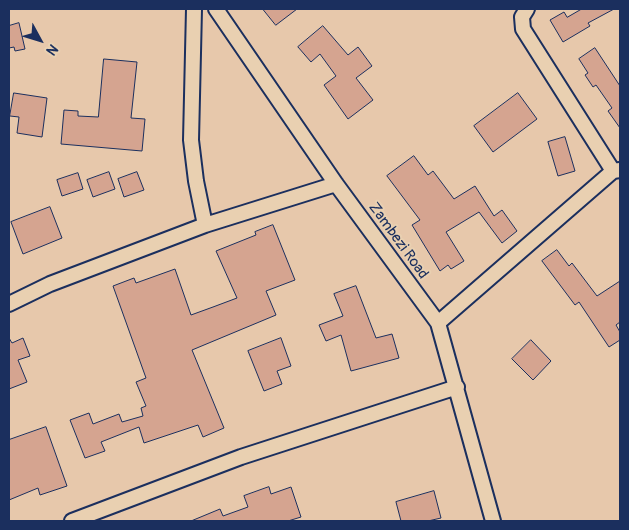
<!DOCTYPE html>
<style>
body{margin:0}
#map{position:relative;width:629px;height:530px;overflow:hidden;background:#e7c8ab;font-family:Pangolin,sans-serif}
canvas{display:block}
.frame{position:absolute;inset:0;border:10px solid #1b2f5e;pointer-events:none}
.north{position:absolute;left:15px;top:15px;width:50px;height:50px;-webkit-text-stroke:4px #e9d0b1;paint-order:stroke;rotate:129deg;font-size:14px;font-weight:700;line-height:20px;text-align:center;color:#1b2f5e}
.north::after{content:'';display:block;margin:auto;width:18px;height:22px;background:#1b2f5e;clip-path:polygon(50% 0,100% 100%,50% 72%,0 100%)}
</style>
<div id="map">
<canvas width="629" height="530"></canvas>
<div class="frame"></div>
<div class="north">N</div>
</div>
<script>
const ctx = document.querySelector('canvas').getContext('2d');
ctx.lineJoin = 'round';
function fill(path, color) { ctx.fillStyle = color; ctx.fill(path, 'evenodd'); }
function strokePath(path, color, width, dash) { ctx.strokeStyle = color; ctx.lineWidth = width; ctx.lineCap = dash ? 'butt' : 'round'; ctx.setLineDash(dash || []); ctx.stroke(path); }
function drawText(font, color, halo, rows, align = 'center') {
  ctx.font = font + ' Pangolin,sans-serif'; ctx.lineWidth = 4; ctx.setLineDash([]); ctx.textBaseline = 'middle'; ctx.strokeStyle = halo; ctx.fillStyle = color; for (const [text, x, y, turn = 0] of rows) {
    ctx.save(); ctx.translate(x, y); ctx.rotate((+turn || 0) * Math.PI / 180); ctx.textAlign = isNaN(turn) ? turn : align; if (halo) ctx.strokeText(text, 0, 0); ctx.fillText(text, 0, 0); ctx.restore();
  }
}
const building = new Path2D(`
 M263,9H297L276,25Z
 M582,9H614L588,23L590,26L563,42L550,20L564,12L567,17Z
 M19,23L25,49L15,51L14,47L9,48V26Z
 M323,26L348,55L358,47L372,66L356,78L373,100L348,119L324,85L336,76L320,54L311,62L298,47Z
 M595,48L620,86V128L608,111L612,108L596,85L593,87L585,75L588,73L579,59Z
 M104,59L137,62L131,118L145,119L142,151L61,144L64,110L78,111V116L98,117Z
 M14,93L47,98L42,137L17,133L19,117L10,116Z
 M518,93L537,119L493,152L474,126Z
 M565,137L575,171L558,176L548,142Z
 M414,156L428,175L433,171L454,199L475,186L494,216L502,210L517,231L502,243L479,212L446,232L464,261L451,269L448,265L440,271L412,225L420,220L387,176Z
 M109,172L115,189L93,197L87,180Z
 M137,172L144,190L124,197L118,179Z
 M78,173L83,189L62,196L57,180Z
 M50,207L62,238L23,254L11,222Z
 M273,225L295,280L266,291L276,315L192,350L224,428L203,437L198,425L144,443L139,427L101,442L105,451L85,458L70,420L89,413L93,424L119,414L122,422L143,416L141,408L146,406L136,382L146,378L113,286L134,278L136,283L175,269L191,315L213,307L237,298L216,251L256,235L255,232Z
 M557,250L569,266L572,263L597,296L620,281V322L616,325L620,332V340L609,347L579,302L575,305L542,261Z
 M356,286L376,338L392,334L399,358L351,371L341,335L326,341L319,325L343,316L334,294Z
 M9,338L12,343L23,338L30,356L18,360L27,382L9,389Z
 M281,338L291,366L277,371L282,384L264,391L248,351Z
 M531,340L551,361L533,380L512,359Z
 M46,427L67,486L40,495L38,488L9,500V440Z
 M269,487L271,494L291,487L301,517L288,521H191L220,509L223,516L248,507L244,496Z
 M434,491L441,518L428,521H401L396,502Z`);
fill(building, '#d5a490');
strokePath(building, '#1b2f5e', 1);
const minor = new Path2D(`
 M194,9L191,140L196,181L205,225
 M216,9L336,184L438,323L493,521
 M527,9L522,17L523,29L613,171
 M9,304L50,284L205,225L336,184
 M438,323L613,171L620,170
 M72,521L241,457L457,387`);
strokePath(minor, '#1b2f5e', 18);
strokePath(minor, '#e9d0b1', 14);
drawText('15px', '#1b2f5e', '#e9d0b1', [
 ["Zambezi Road",398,241,54]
]);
</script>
